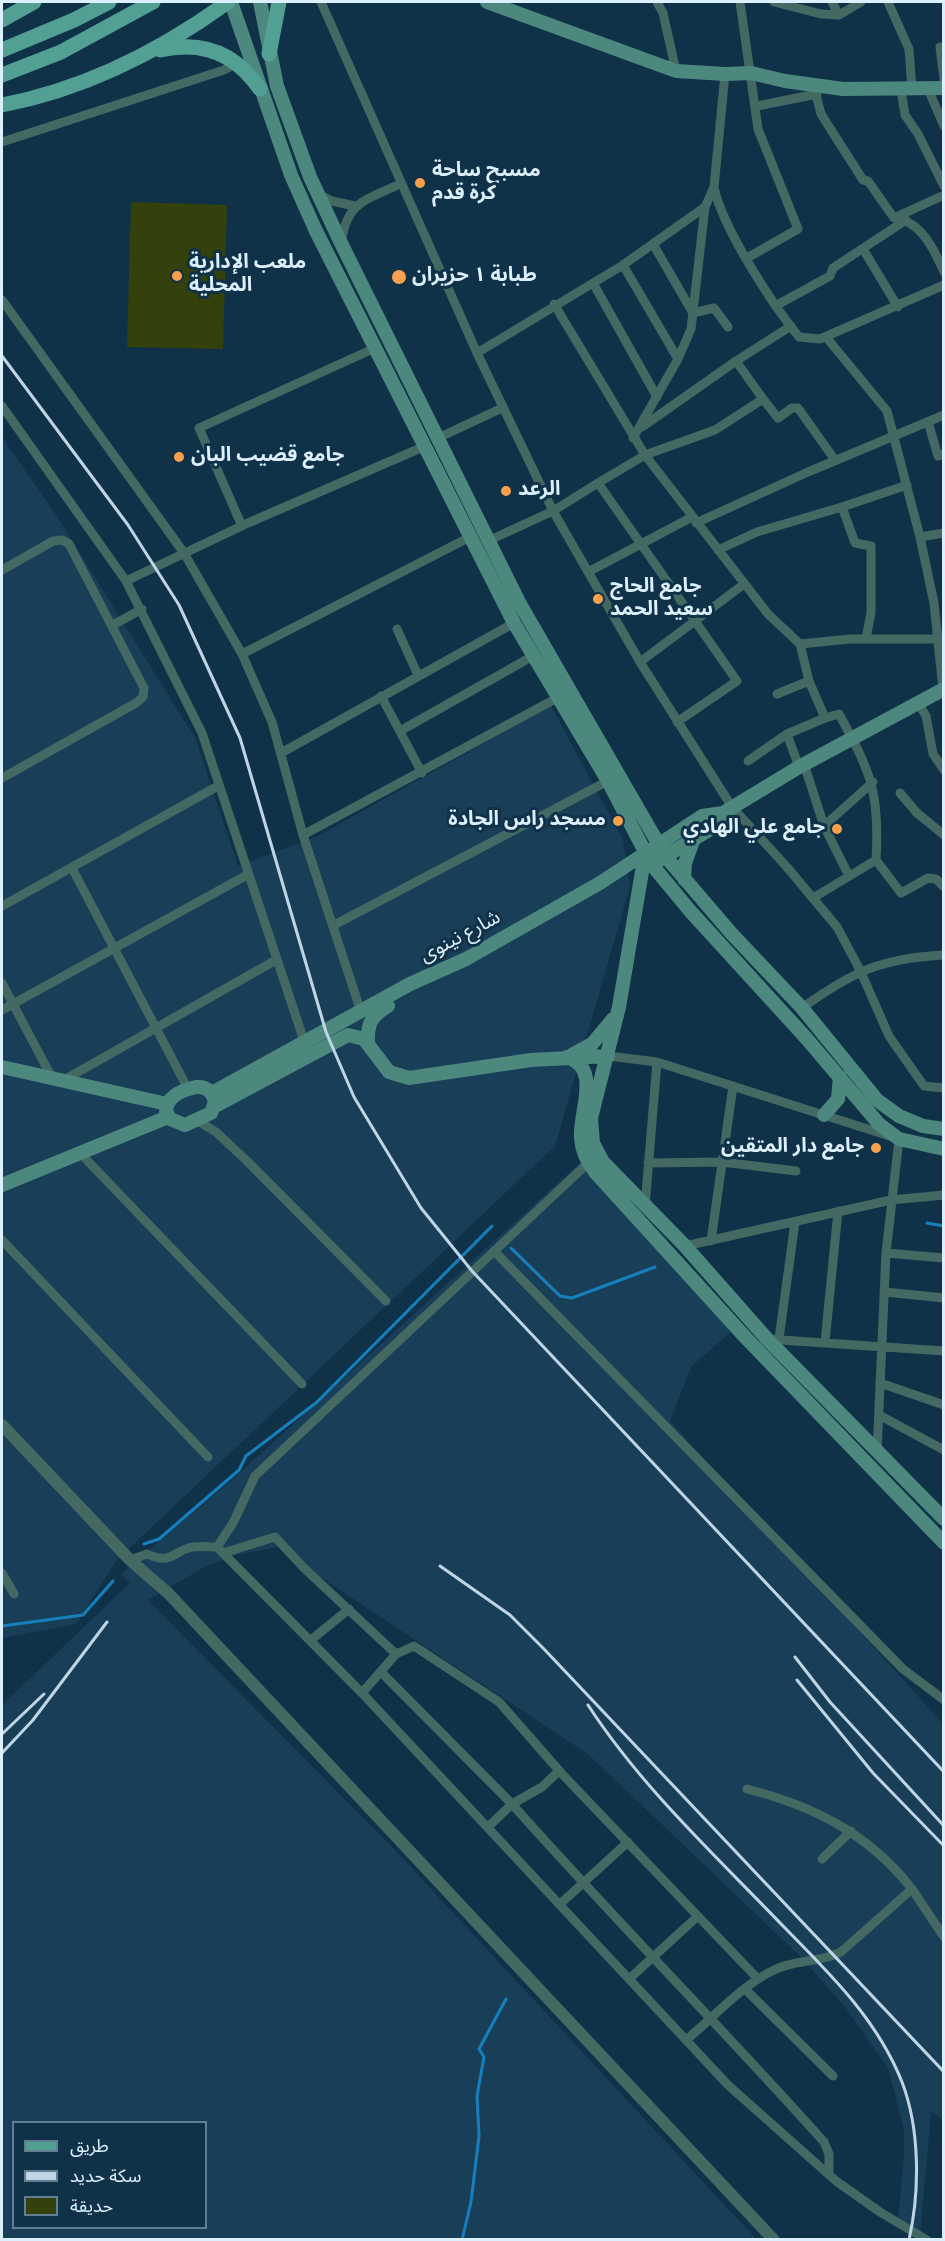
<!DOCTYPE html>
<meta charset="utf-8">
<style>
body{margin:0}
#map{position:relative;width:945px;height:2241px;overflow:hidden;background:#103249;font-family:Overpass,"Noto Sans Arabic",sans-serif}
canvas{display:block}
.frame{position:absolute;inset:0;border:3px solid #ddf0ff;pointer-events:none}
.legend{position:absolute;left:12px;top:2121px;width:195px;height:108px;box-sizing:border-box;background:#103249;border:2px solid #627e92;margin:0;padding:8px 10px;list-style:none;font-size:18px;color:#ddf0ff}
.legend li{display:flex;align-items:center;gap:12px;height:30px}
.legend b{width:30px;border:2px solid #627e92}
</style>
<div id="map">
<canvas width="945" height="2241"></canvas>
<div class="frame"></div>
<ul class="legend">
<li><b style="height:8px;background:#52a094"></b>طريق</li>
<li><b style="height:8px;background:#bfd5e5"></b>سكة حديد</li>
<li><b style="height:16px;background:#35410c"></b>حديقة</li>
</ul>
</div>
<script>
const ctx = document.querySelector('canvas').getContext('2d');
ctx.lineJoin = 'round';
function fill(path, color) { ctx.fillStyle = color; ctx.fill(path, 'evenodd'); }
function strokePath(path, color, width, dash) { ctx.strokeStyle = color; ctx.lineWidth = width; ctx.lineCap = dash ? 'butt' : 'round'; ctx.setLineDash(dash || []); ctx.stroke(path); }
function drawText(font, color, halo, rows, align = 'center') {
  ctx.font = font + ' Overpass,"Noto Sans Arabic",sans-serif'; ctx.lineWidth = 6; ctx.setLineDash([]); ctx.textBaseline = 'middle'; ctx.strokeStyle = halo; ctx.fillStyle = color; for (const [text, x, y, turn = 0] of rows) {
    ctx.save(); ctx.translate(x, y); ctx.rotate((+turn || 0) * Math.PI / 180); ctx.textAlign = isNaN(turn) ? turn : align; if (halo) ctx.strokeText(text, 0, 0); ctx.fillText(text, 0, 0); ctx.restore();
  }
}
fill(new Path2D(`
 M2,437L58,518L195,738L238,866L316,837L551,706L623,840L630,886L555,1146L116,1561L76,1624L2,1638Z
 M583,1160L736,1327L691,1367L670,1421L943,1724L944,2121L931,2111L920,2236L898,2222L904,2155V2129L888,2068L845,2007L803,1959L588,1754L293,1559L281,1546L237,1555L206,1566L148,1600L392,1847L756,2239L2,2240V1705L130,1583L121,1574L233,1479ZM14,2122H206V2228H14Z`), '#193f58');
fill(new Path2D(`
 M131,202L227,205L223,349L127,347Z`), '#35410c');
strokePath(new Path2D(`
 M927,1223L944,1226
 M511,1248L560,1296L572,1298L655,1267
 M144,1544L159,1539L239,1470L246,1456L317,1402L492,1226
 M2,1626L83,1615L113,1581
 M462,2240L471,2202L479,2136L477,2096L484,2057L479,2049L506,1999`), '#1680bd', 3);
strokePath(new Path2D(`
 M321,2L477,353L553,511L640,662L732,807L786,866L837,927L860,970L889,1036L924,1086L944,1088
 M657,2L663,13L676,71
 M740,2L758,129L798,229L747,258
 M774,2L821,14L839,15L861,2
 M832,2L839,15
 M888,2L909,49L912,89
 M940,47L944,79
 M813,83L821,114L863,180L868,181L894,218C921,221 934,249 944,272
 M928,89L944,126
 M901,90L905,115L918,134L944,186
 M757,106L817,94
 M2,142L224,70L238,62
 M714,187C722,227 772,304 799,337L820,339L944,285
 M318,194L332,201L355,206
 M896,217L944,195
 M341,243C347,201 366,200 400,184
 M653,244L693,313L714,308L728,327
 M863,249L898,307
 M623,265L678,359
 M593,283L657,397
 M2,300L184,553L242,654L272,722L303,835L361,1012
 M554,304L645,455L768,614L800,644L850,639H944
 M777,305L830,276L833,268L906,220
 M826,337L887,411L920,537L934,603L943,689
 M477,353L623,265L705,207
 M763,399L778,418L792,408H798L835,460
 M2,406L126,581L202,733L305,1044
 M928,422L938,456L944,454
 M642,427L736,361
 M438,438L502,408
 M633,438L678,359L691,329L705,207L714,187L725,74
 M598,483L645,455L715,430L763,399L736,361L791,326
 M696,523L808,472L944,415
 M242,526L199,428L375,348
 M920,537L944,533
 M490,540L553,511L598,483L695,621L640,662
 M718,550L757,532L842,507
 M2,570L53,541L62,540L69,544L144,688L143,697L136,703L2,778
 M588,572L692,517
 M126,581L248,523L423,447
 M113,625L142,609
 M397,629L418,675
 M866,639L871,612V546L855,543L842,507L907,485
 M800,644L809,681L825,718L839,714C871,773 880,792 876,860L813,898
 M242,654L470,537
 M777,694L809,681
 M381,696L422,773
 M918,703L926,716L933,754L944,770
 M677,722L737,681L695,621L744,584
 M400,731L533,656
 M281,753L514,623
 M748,761L787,734
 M804,764L824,826L873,782
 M799,767L787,734L825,718
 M900,793L917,813L944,835
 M824,826L849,876
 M303,835L559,697
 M876,860L901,893L928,878L936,879L944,887
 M72,868L188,1089
 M2,906L218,786
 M334,925L608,781
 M2,983L52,1078
 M802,1008C852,972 881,958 944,955
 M2,1010L247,875
 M608,1056L657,1062L899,1139L886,1253L877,1452
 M64,1080L276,960
 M198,1121L216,1132L247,1161L386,1301
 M80,1153L302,1384
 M648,1163L722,1162L796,1171
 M645,1206L657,1062
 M2,1240L208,1457
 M711,1241L733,1086
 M685,1246L891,1200L944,1195
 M494,1251L903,1669L944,1700
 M886,1253L944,1258
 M885,1292L944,1298
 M766,1339L944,1351
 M779,1339L795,1222
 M825,1342L838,1211
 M880,1383L944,1405
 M879,1415L944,1450
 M217,1547L362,1693L728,2085L836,2181L880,2212L927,2240
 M223,1553L275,1537L305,1569L396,1654
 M130,1560L147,1554C171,1565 172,1552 192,1547C200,1546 210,1547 217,1547L233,1523L255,1476L588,1163
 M2,1573L14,1594
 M311,1640L349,1609
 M381,1672L512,1804L488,1827
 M362,1693L396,1654L414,1646L499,1702L563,1775L758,1979
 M559,1771L542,1787L512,1804C614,1919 722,2028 824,2142L829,2154V2174
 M747,1789C814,1806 869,1834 912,1889
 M822,1859L851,1831
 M560,1904L628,1842
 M629,1979L698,1916
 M746,1990L833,2076
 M686,2040C714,2017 742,1985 774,1970C796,1959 820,1963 841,1952L912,1889L944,1937`), '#446862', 9);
strokePath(new Path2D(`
 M2,1425L130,1560L169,1594L774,2240`), '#446862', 12);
strokePath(new Path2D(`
 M231,2L291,175L315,229L514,623L608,781L652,865L691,912L807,1039L879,1124L899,1139L944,1149
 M260,2L277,86L310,177L341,243L520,604L666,857L731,933L802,1008L877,1100L899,1116L923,1126L944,1129
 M487,2L676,71L725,74L751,73L785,81L843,89L944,88
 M645,854L619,1007L591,1118L593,1143L603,1162L685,1246L767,1339L944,1519
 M658,861L712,828L723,813
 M684,879L685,863L693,841
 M368,1043C367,1024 371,1016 388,1006
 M572,1055L592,1044L613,1019
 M567,1057C602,1068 579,1111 581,1138C582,1151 587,1162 595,1172L746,1338L944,1543
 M2,1067L167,1104
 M196,1087C207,1086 213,1092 215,1102L211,1113L185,1125L170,1119L166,1111C167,1096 182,1090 196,1087Z
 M212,1093L410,984L466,959L600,883L702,816L723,813L799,767L944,689
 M215,1106L348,1035L364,1039L389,1072L409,1078L531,1060L608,1056
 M824,1115L838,1099L840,1077
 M2,1185L168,1117`), '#4d887e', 14);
strokePath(new Path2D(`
 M2,20L34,2
 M2,50L74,20L109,2
 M160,50C203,40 236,54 260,89
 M269,54L279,2
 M2,75L61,52L153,2
 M2,105C86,89 159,52 228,2`), '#52a094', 15);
strokePath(new Path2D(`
 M2,356L128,525L179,605L240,738L326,1032L354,1097L421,1208L472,1271L944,1772
 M440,1566L510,1615L544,1649L944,2072
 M795,1657L830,1702L944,1826
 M797,1680L873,1773L944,1846
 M588,1705C642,1788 716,1856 784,1927C830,1974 877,2019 902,2082C920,2129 920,2191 909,2240
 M2,1734L44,1694
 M2,1753L33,1720L107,1622`), '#bfd5e5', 3);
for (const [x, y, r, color] of [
 [420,183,6,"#f8a04b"],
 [177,276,6,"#f8a04b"],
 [399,277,8,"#f8a04b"],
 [179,457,6,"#f8a04b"],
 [506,491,6,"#f8a04b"],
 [598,599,6,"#f8a04b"],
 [618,821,6,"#f8a04b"],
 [837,829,6,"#f8a04b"],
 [876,1148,6,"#f8a04b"]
]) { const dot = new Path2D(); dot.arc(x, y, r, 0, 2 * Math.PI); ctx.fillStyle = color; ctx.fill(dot); strokePath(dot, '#103249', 2); }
drawText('bold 20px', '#ddf0ff', '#103249', [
 ["مسبح ساحة",432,172],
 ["كرة قدم",432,195],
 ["ملعب الإدارية",189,264],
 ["المحلية",189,287],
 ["طبابة ١ حزيران",412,277],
 ["جامع قضيب البان",191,457],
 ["الرعد",518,491],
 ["جامع الحاج",610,588],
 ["سعيد الحمد",610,611],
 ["مسجد راس الجادة",606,821,"right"],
 ["جامع علي الهادي",825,829,"right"],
 ["جامع دار المتقين",864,1148,"right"]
], 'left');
drawText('20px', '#ddf0ff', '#103249', [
 ["شارع نينوى",461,938,-28]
]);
</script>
